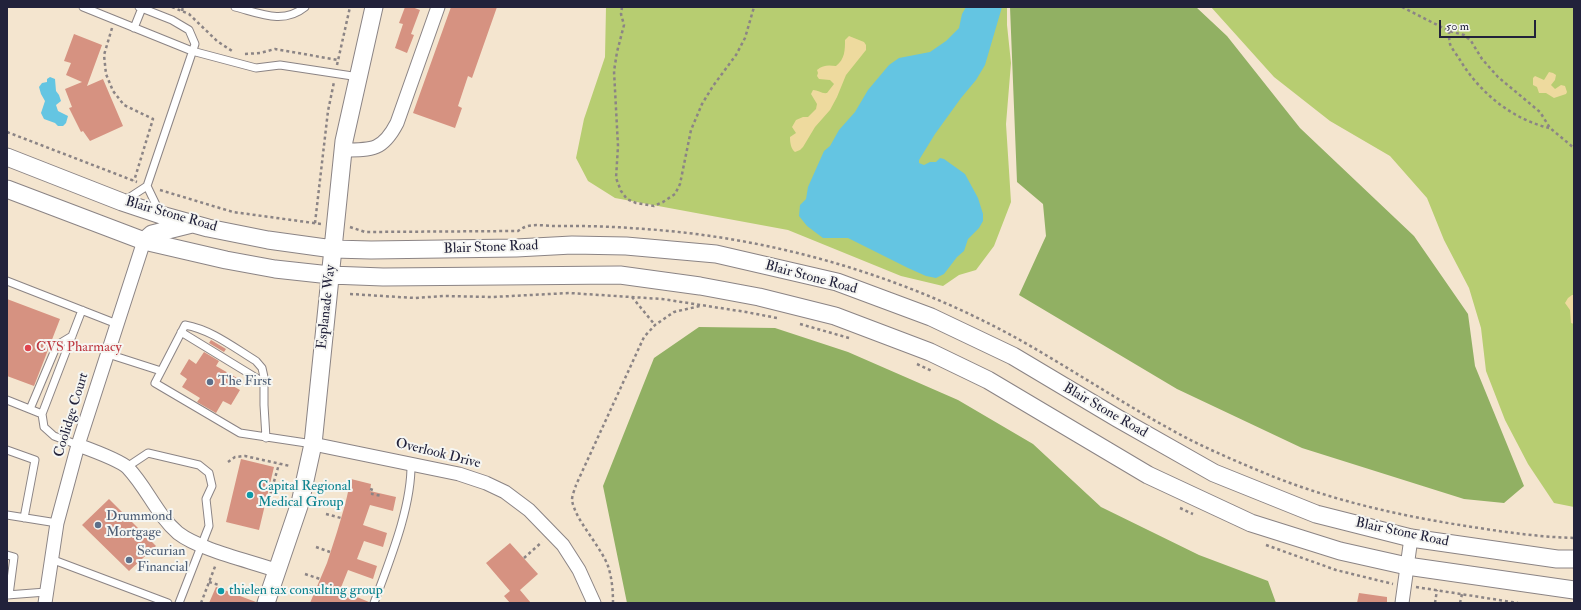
<!DOCTYPE html>
<style>
body{margin:0}
#map{position:relative;width:1581px;height:610px;overflow:hidden;background:#f4e5cf;font-family:"IM FELL Double Pica",serif}
canvas{display:block}
.frame{position:absolute;inset:0;border:8px solid #22223b;pointer-events:none}
.scale{position:absolute;left:1439px;top:20px;width:97px;height:18px;box-sizing:border-box;border:2px solid #22223b;border-top:0;padding-left:5px;font-size:12px;line-height:14px;white-space:nowrap;color:#22223b;-webkit-text-stroke:3px #f6f6f2;paint-order:stroke}
</style>
<div id="map">
<canvas width="1581" height="610"></canvas>
<div class="frame"></div>
<div class="scale">50 m</div>
</div>
<script>
const ctx = document.querySelector('canvas').getContext('2d');
ctx.lineJoin = 'round';
function fill(path, color) { ctx.fillStyle = color; ctx.fill(path, 'evenodd'); }
function strokePath(path, color, width, dash) { ctx.strokeStyle = color; ctx.lineWidth = width; ctx.lineCap = dash ? 'butt' : 'round'; ctx.setLineDash(dash || []); ctx.stroke(path); }
function drawText(font, color, halo, rows, align = 'center') {
  ctx.font = font + ' "IM FELL Double Pica",serif'; ctx.lineWidth = 4; ctx.setLineDash([]); ctx.textBaseline = 'middle'; ctx.strokeStyle = halo; ctx.fillStyle = color; for (const [text, x, y, turn = 0] of rows) {
    ctx.save(); ctx.translate(x, y); ctx.rotate((+turn || 0) * Math.PI / 180); ctx.textAlign = isNaN(turn) ? turn : align; if (halo) ctx.strokeText(text, 0, 0); ctx.fillText(text, 0, 0); ctx.restore();
  }
}
fill(new Path2D(`
 M606,7H1007V25L1011,63L1006,124L1011,202L994,246L976,270L959,275L943,286L901,276L788,230L615,198L588,181L576,158L584,119L605,57Z
 M1211,7H1574V507L1554,503L1528,464L1505,420L1486,371L1481,328L1469,288L1444,240L1427,198L1390,156L1330,121L1274,77Z`), '#b7cd71');
fill(new Path2D(`
 M1010,7H1196L1227,36L1300,128L1414,236L1468,314L1475,366L1524,486L1504,503L1464,499L1302,448L1177,389L1019,295L1046,236L1043,204L1017,182Z
 M699,327L775,328L848,352L958,400L1033,444L1101,507L1199,555L1268,581L1276,603H627L603,486L654,358Z`), '#91b063');
fill(new Path2D(`
 M849,36L864,42L866,45V50L846,75L837,97L830,110L815,127L803,147L800,150L795,152C791,149 790,143 790,137L796,133L792,127L796,120L803,117H808L816,109L817,104L811,94L813,90C818,90 822,94 827,93L834,84L830,80L819,79L817,76L818,73L817,70C823,65 828,65 836,66C845,59 845,50 845,40Z
 M1549,72L1553,73L1556,75L1555,80L1551,85L1555,89L1561,85L1565,86L1567,92L1566,94L1554,98L1546,93H1539L1537,87L1533,85V78L1535,76L1544,80Z
 M1572,295H1574V324L1571,323L1570,310L1565,303L1568,298Z`), '#eeda9e');
fill(new Path2D(`
 M966,7H1002L985,65L976,80L961,98L935,134L919,160V163L924,165L930,162H936L940,158L944,159L965,174L978,198L983,214V221L979,228L968,239L964,251L957,257L944,274L936,278L926,276L908,268L848,238H823L807,226L799,216L800,205L806,199L808,187L824,151L830,146L839,130L855,112L868,90L889,65L899,58L930,52L946,41L959,28L962,14Z
 M50,77L55,79L56,91L59,95L61,101L56,105L58,111L68,116L66,123L63,126H58L55,123L44,119L41,113L45,101L41,94L39,87L42,83L47,82V79Z`), '#64c5e2');
fill(new Path2D(`
 M405,7H412L420,10L411,34L414,35L407,53L395,48L403,24L399,23Z
 M451,7H497L472,78L468,76L458,106L462,108L455,128L413,113Z
 M74,34L102,45L87,86L103,79L123,126L90,141L83,131L81,132L69,108L72,107L65,89L82,82L66,75L71,63L64,61Z
 M7,299L60,319L34,386L7,376Z
 M211,340L226,349L224,352L209,343Z
 M204,352L219,361L216,366L237,378L233,386L240,390L231,405L223,401L216,413L197,402L200,398L182,387L187,379L180,374L189,359L196,364Z
 M241,459L274,467L259,530L226,522Z
 M351,479L371,484L370,491L396,497L393,511L370,505L363,525L387,533L383,547L364,541L357,559L377,566L373,579L348,570L340,590L369,602V603H310L327,563L337,532L345,505Z
 M109,499L156,546L129,571L82,525Z
 M510,543L538,574L520,590L531,603H510L504,596L510,591L486,563Z
 M216,587L256,602L255,603H209Z
 M1359,593L1387,597V603H1357Z`), '#d69281');
const service = new Path2D(`
 M83,7L192,51L256,68L280,65L359,77
 M235,7C259,13 283,25 305,7
 M134,28L142,8
 M147,186L159,211
 M124,201L147,186L195,44L189,30L172,20L139,7
 M7,281L117,324
 M181,332L263,382
 M108,354L161,371
 M7,400L42,414
 M30,409L57,345L72,336
 M266,438L264,405V377L262,368L256,361C233,347 212,330 185,325L155,383L240,433L313,444
 M78,445L54,436L44,427L42,414L82,310
 M7,450L35,460L24,518
 M127,467L148,453L199,465L209,473L212,486L206,499L209,526L179,603
 M7,515L57,523
 M7,555L14,557L9,595
 M51,559L168,603
 M7,595L46,592
 M374,603C389,562 412,507 411,463`);
const minor = new Path2D(`
 M344,150C373,150 383,150 397,123L438,7
 M313,444L459,474L486,483L505,492L529,510L563,545L579,570L594,603
 M78,445C89,449 121,461 128,468C147,488 157,515 178,533C200,550 250,561 278,571
 M45,603L57,523L78,445L144,241
 M1402,603L1411,538`);
const tertiary = new Path2D(`
 M7,157L122,202L161,215L208,228L268,240L333,249L371,250L516,248L572,245L626,246L716,254L837,282L931,317L1013,356L1117,418L1214,473L1316,514L1411,538L1557,559H1574
 M7,189L144,241L226,260L275,269L330,275L383,277L620,275L700,286L759,297L835,316L930,352L988,380L1148,475L1251,523L1340,551L1407,566L1574,590
 M144,241L152,234L192,224
 M266,603L300,503L313,444L344,141L374,7`);
strokePath(service, '#8b8485', 9);
strokePath(minor, '#8b8485', 15);
strokePath(tertiary, '#8b8485', 19);
strokePath(new Path2D(`
 M172,7L189,14L217,41L232,51
 M622,7L621,14L624,25L617,52L614,71L618,146L616,178L621,191L627,199L636,203L654,206L663,202L675,194L680,184L691,130L702,104L713,86L736,55L745,38L754,7
 M1402,7L1449,31L1464,35L1471,41L1482,59L1498,77L1540,112L1550,128L1574,148
 M182,11L183,7
 M112,28L104,55L106,74L113,91L124,105L153,119L134,181
 M1449,31C1449,35 1449,40 1450,44C1452,49 1457,55 1460,60C1480,93 1512,119 1549,128
 M245,54L260,53L275,49L338,60
 M337,65L350,7
 M7,132L137,182
 M160,190L233,212L321,224
 M315,223L328,111L334,82
 M350,227L365,232L518,231C521,229 524,227 528,226C537,224 547,226 556,226C581,226 605,226 629,228C765,235 901,274 1020,340C1071,369 1119,401 1170,429C1200,446 1231,459 1262,472C1331,501 1405,517 1479,528C1511,533 1542,537 1574,538
 M350,294L415,298L444,296L492,297L569,293L662,299L746,312L777,318
 M632,297L655,325
 M800,324L849,338
 M917,364L932,371
 M228,462L235,457L245,456L290,466
 M334,486L348,489
 M370,489L373,490L372,494L382,496
 M269,499L279,464
 M1180,508L1193,514
 M326,514L341,518
 M1266,545L1336,570L1393,584
 M316,547L330,552
 M524,558L542,542
 M305,574L320,579
 M209,582L219,585
 M1416,587L1518,603
 M201,603L216,564
 M613,603C613,591 612,578 608,566C600,545 575,520 572,500C572,495 575,489 576,485L644,337L655,325L674,312L700,306
 M1435,603L1437,590
 M1460,603L1462,594`), '#8b8485', 2.5, [3, 3]);
strokePath(service, '#fff', 7);
strokePath(minor, '#fff', 13);
strokePath(tertiary, '#fff', 17);
for (const [x, y, r, color] of [
 [28,348,4,"#e0444e"],
 [210,382,4,"#5c6f8a"],
 [250,495,4,"#0f9aa8"],
 [98,525,4,"#5c6f8a"],
 [129,560,4,"#5c6f8a"],
 [221,591,4,"#0f9aa8"]
]) { const dot = new Path2D(); dot.arc(x, y, r, 0, 2 * Math.PI); ctx.fillStyle = color; ctx.fill(dot); strokePath(dot, '#f6f6f2', 1.5); }
drawText('14px', '#22223b', '#f6f6f2', [
 ["Blair Stone Road",171,215,16],
 ["Blair Stone Road",491,248,-2],
 ["Blair Stone Road",811,278,15],
 ["Esplanade Way",327,307,-84],
 ["Blair Stone Road",1105,411,30],
 ["Coolidge Court",72,415,-73],
 ["Overlook Drive",438,454,14],
 ["Blair Stone Road",1402,533,12]
]);
drawText('14px', '#be3a42', '#f6f6f2', [
 ["CVS Pharmacy",36,348]
], 'left');
drawText('14px', '#4e5e75', '#f6f6f2', [
 ["The First",218,382],
 ["Drummond",106,517],
 ["Mortgage",106,533],
 ["Securian",137,552],
 ["Financial",137,568]
], 'left');
drawText('14px', '#0d838f', '#f6f6f2', [
 ["Capital Regional",258,487],
 ["Medical Group",258,503],
 ["thielen tax consulting group",229,591]
], 'left');
</script>
